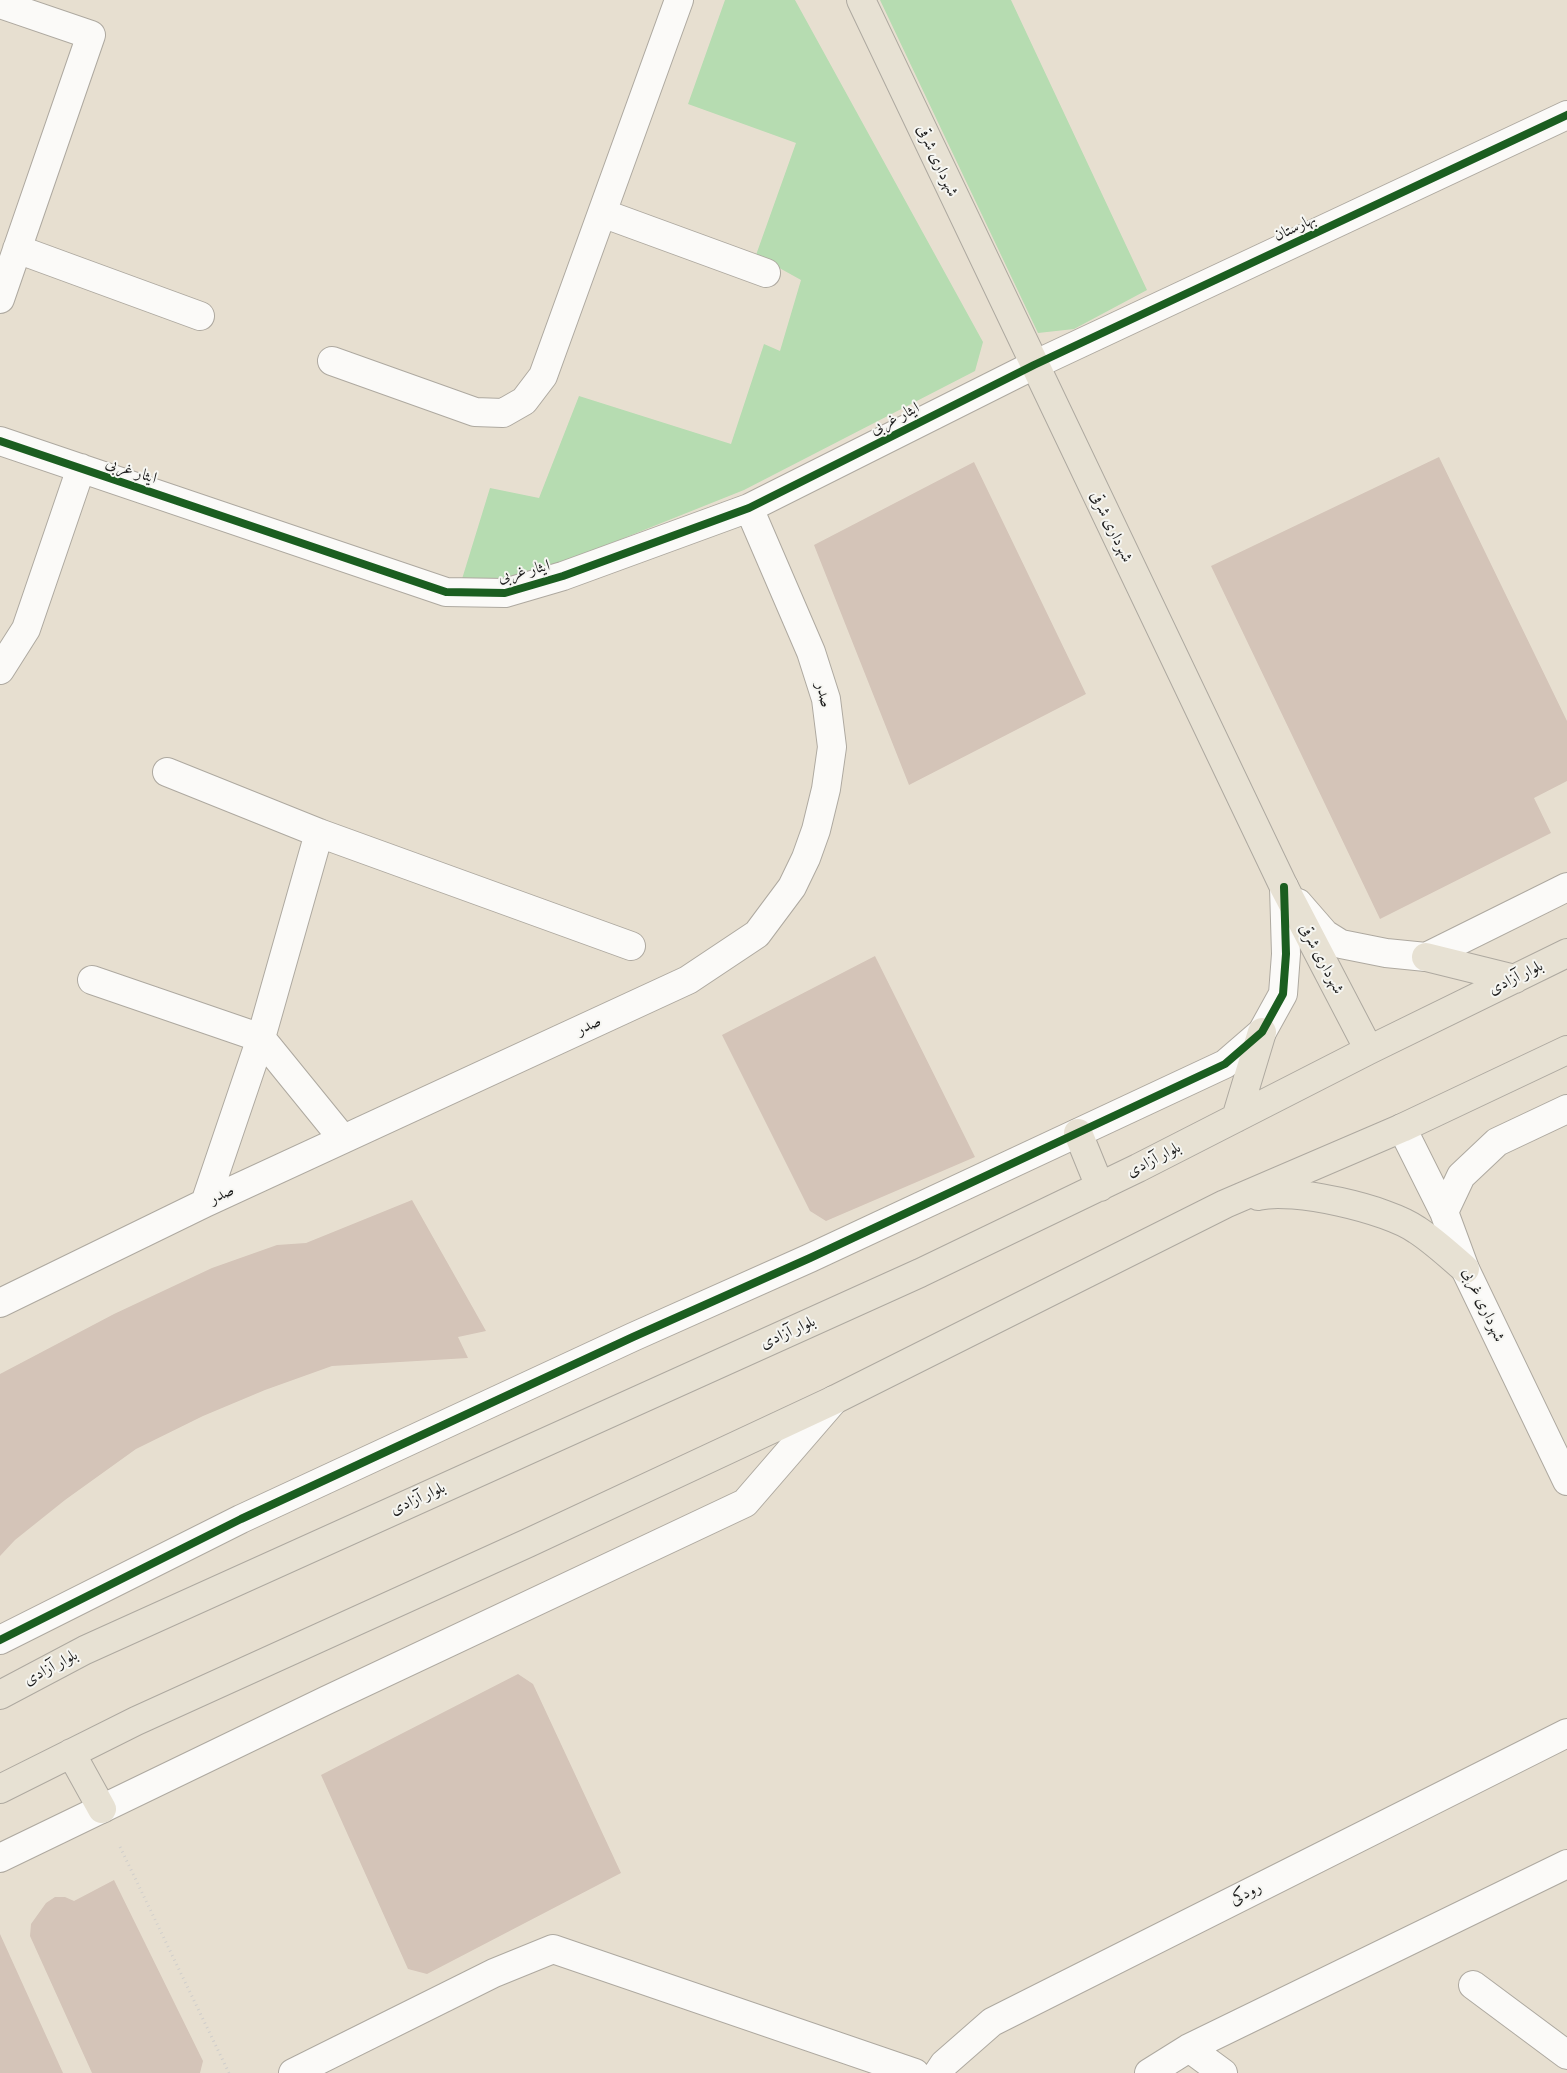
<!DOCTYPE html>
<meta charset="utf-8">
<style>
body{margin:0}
canvas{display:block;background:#e7dfd0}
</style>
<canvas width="1567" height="2073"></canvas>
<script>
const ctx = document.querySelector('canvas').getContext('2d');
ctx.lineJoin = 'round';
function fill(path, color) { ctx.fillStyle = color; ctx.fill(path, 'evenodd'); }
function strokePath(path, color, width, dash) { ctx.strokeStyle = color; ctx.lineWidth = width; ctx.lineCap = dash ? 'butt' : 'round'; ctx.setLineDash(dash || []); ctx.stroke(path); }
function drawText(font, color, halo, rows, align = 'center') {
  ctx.font = font + ' "Gentium Book Plus",Amiri,serif'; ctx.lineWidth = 4; ctx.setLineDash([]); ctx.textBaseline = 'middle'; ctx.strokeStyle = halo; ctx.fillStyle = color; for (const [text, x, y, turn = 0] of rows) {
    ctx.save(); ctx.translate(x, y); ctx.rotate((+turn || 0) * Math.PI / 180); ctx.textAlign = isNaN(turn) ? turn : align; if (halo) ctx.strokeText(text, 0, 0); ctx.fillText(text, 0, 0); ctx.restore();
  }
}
fill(new Path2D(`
 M725,0H795L983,342L975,371L744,490L554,566L492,582L462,579L490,488L539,498L579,396L731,444L764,344L780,351L801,280L756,255L796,143L688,104Z
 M880,0H1011L1147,290L1074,329L1038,333Z`), '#b6dcb1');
fill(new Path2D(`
 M1439,457L1567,721V781L1534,798L1551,833L1380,919L1211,566Z
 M974,462L1086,694L909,785L814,545Z
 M875,956L975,1157L826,1221L810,1211L722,1035Z
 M412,1200L486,1331L458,1337L468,1358L332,1366L265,1390L203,1416L136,1449L65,1500L15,1540L0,1556V1374L114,1314L212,1268L277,1245L306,1243Z
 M518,1674L533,1684L621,1873L427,1974L408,1969L321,1775Z
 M114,1880L203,2061L200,2073H92L30,1936L31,1924L46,1903L55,1897H65L74,1901Z
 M0,1934L63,2073H0Z`), '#d4c4b8');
const minor = new Path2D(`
 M0,4L91,35L0,299
 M602,213L766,273
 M17,249L200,316
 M332,361L475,412L503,413L524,401L543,376L679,0
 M0,441L446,592L505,593L563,576L749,508L1034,365L1567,115
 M0,670L26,629L81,468
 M167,772L319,833L631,946
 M1298,903L1325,934L1341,944L1386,953L1426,957L1567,887
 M92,980L261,1038L343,1139
 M1402,1128L1444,1212L1465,1269L1567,1481
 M205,1203L261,1038L319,833
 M1444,1212L1461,1176L1497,1142L1567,1109
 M0,1303L205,1203L688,980L757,934L792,887L806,858L816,830L826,789L832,747L826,699L811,652L749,508
 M0,1640L241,1519L633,1337L810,1258L1225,1064L1262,1032L1283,994L1286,954L1284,887
 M0,1858L327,1700L745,1503L834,1400
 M1473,1985L1567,2055
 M1189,2048L1223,2073
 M293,2073L494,1973L553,1949L915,2073
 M938,2073L944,2064L992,2022L1567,1733
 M1149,2073L1189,2048L1567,1864`);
const major = new Path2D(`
 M861,0L1284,887L1369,1050
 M1426,957L1515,979
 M1236,1118L1262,1032
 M1078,1133L1100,1187
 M1258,1196C1292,1187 1388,1209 1417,1230C1434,1241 1450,1256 1465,1269
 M0,1695L85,1650L920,1273L1138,1168L1369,1050L1567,953
 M71,1753L102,1809
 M0,1789L136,1721L528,1543L834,1400L1225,1204L1402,1128L1567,1050`);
strokePath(minor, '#aea9a0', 30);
strokePath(major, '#aea9a0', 30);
strokePath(new Path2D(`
 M120,1847L229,2073`), '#d0cecb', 3, [1, 4]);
strokePath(minor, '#fbfaf8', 28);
strokePath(major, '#e7e1d3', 28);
strokePath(new Path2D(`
 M0,441L446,592L505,593L563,576L749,508L1034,365L1567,115
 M0,1640L241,1519L633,1337L810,1258L1225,1064L1262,1032L1283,994L1286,954L1284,887`), '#1b5e20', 8);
drawText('16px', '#1c1c1c', '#f6f6f2', [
 ["شهرداری شرقی",937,161,65],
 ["بهارستان",1295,228,-25],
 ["ایثار غربی",895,419,-27],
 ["ایثار غربی",131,471,19],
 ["شهرداری شرقی",1111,527,64],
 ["ایثار غربی",524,572,-14],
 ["صدر",823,695,77],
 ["شهرداری شرقی",1321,959,62],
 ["بلوار آزادی",1516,978,-26],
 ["صدر",589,1026,-25],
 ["بلوار آزادی",1154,1160,-27],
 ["صدر",222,1195,-25],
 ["شهرداری غربی",1483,1305,65],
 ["بلوار آزادی",788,1333,-24],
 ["بلوار آزادی",418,1499,-24],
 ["بلوار آزادی",51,1668,-28],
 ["رودکی",1246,1894,-27]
]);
</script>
